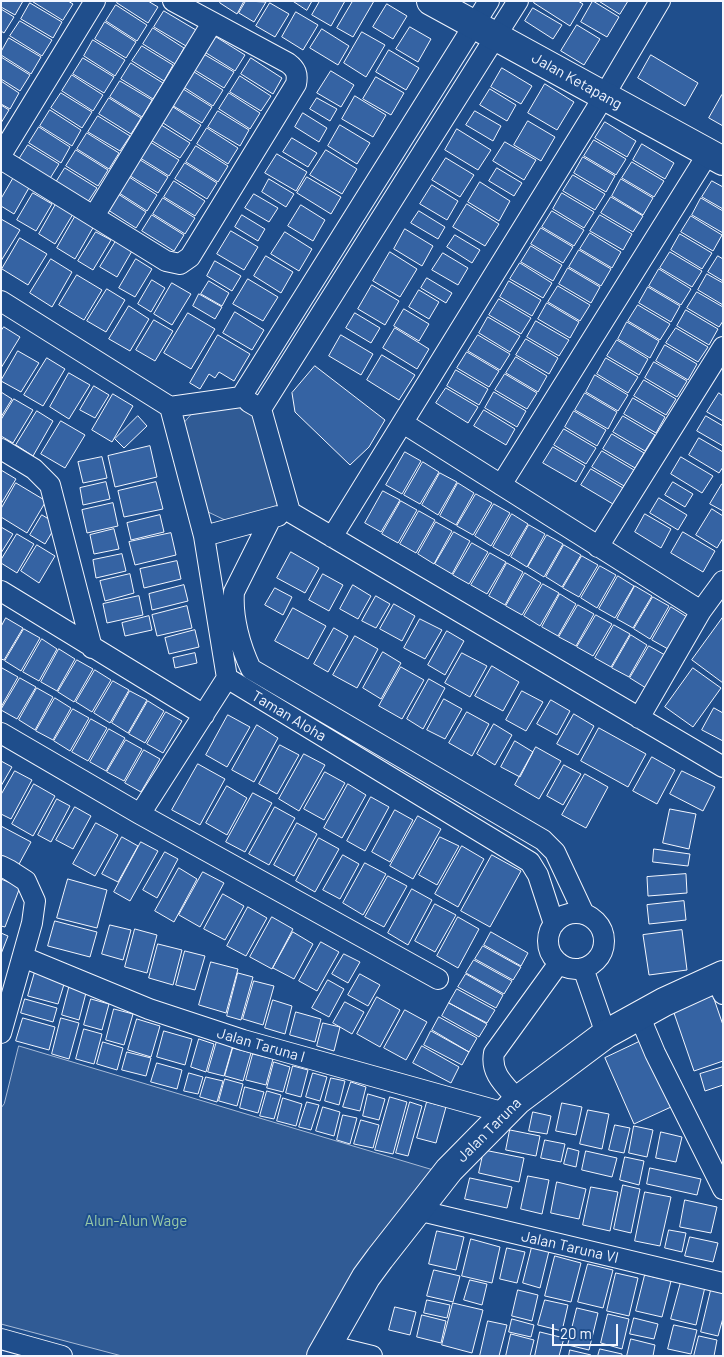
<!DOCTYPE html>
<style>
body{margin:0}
#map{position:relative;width:724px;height:1357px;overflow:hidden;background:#1f4e8c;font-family:Barlow,sans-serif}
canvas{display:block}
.frame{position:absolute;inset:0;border:2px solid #f2f6ff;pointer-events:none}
.scale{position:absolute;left:552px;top:1324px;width:66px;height:22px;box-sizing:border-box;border:2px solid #f2f6ff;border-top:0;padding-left:6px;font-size:15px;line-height:18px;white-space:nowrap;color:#f2f6ff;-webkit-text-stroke:4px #1f4e8c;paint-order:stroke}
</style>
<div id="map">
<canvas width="724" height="1357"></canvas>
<div class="frame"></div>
<div class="scale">20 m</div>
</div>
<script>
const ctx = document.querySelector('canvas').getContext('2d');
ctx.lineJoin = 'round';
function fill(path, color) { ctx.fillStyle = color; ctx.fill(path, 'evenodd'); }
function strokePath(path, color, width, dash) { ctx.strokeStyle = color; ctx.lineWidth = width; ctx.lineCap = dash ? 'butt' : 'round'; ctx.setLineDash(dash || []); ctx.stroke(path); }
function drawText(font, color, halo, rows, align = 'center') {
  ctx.font = font + ' Barlow,sans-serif'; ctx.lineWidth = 4; ctx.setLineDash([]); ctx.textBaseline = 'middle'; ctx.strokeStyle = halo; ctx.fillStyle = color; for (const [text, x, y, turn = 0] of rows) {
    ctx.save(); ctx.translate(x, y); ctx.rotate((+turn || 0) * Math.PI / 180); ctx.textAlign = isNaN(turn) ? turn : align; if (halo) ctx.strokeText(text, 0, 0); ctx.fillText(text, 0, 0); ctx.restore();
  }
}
const green = new Path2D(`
 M238,402L258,422L270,464L278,509L227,521L206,511L181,426L195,410Z
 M19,1046L440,1172L315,1356H122L1,1324V1108L4,1104Z`);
fill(green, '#305b95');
strokePath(green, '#a8bbd7', 1);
const building = new Path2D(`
 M1,1H23L15,15L1,7Z
 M32,1H68L73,4L63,20Z
 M118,1H148L158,7L148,23L117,3Z
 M221,1H244L237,14L220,3Z
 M246,1L266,2L254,22L239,13Z
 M293,1H312L307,10Z
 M320,1H345L331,26L312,15Z
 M353,1H374L353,37L337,28Z
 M535,1H578L583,4L570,26L534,3Z
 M593,1L619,17L607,37L581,22Z
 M599,1H628L620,14Z
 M30,3L62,22L53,38L21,19Z
 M270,3L289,14L275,37L256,26Z
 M387,4L407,16L393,39L373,27Z
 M116,5L147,25L137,41L106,21Z
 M533,8L562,25L553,39L525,21Z
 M1,9L14,17L4,33L1,31Z
 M164,11L196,30L186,46L154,27Z
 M296,12L318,25L303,50L282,37Z
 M20,21L52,40L42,56L10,36Z
 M105,22L136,42L126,58L95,39Z
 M577,25L600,39L584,65L561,51Z
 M410,27L431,39L418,62L396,49Z
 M153,28L184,48L175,64L143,44Z
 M322,29L349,46L338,65L310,48Z
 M362,32L385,45L366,77L344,63Z
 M213,35L245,55L235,71L203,51Z
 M9,38L41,57L31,74L1,55V52Z
 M93,40L125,60L115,76L84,56Z
 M142,46L173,65L164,81L132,61Z
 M389,50L419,68L406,90L376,72Z
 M202,53L234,72L224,88L193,69Z
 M651,55L698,83L685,106L638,78Z
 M1,57L30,75L20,91L1,79Z
 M83,58L114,77L104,93L73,74Z
 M251,58L282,78L273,94L241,74Z
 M131,63L163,83L153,99L121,79Z
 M502,68L532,86L521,104L491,87Z
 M191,70L223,90L213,106L182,86Z
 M331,71L354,85L341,107L317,93Z
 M72,75L103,95L93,111L62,91Z
 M240,76L271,96L261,111L230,92Z
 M376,77L404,93L391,115L363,99Z
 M1,81L19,93L10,109L1,104Z
 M120,81L152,100L142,117L110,97Z
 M545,84L574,102L557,130L528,113Z
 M180,87L212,107L202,123L170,104Z
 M490,89L516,105L507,121L480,105Z
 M61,93L92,112L82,128L51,108Z
 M229,93L260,113L250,129L219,109Z
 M722,95L723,96V126L709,118Z
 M355,96L386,115L373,137L342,119Z
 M109,98L141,118L131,134L99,114Z
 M317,98L337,109L330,121L310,109Z
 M1,105L9,110L1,123Z
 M170,105L201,125L191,141L160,121Z
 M50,110L81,130L72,146L40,126Z
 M218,111L249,130L240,146L208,127Z
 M475,111L501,126L493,141L466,125Z
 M303,113L327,128L319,142L295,127Z
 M98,116L130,136L120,151L88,132Z
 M528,121L555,137L541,161L514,145Z
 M605,122L636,141L627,157L595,138Z
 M158,123L190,143L180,158L149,139Z
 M340,125L370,143L357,164L328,146Z
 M39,127L70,147L61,163L29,143Z
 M207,128L238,148L228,164L197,144Z
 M457,129L491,150L478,170L445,150Z
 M87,133L119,153L109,169L77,149Z
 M292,138L317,153L308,167L283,152Z
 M147,140L179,160L169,176L137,156Z
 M594,140L626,159L616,175L584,156Z
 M505,142L536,160L524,180L493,161Z
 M642,144L674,163L665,179L633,160Z
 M28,145L59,164L49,180L18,161Z
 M196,146L228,166L218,182L186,162Z
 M76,150L108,170L98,186L66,166Z
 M326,150L357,169L342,194L310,175Z
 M277,154L307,172L296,191L265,173Z
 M583,157L615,176L606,192L574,173Z
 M137,158L168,177L158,193L127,174Z
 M446,158L474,175L460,197L432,180Z
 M632,162L664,181L654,197L622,178Z
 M185,163L217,183L207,199L175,179Z
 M65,168L97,188L87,203L55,184Z
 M497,168L522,183L514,196L489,181Z
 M126,175L157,195L147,211L116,191Z
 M573,175L605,194L595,210L563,191Z
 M14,177L30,186L14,214L1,206V199Z
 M307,177L341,197L331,214L297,193Z
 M269,179L294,194L286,207L262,192Z
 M621,179L653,198L643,215L612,196Z
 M174,181L205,201L195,216L164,197Z
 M712,181L723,187V209L702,197Z
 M480,182L510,201L499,221L468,202Z
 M432,185L458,201L447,220L420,204Z
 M115,192L146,212L136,228L105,208Z
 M33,193L52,204L36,231L17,220Z
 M562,193L594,212L584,228L553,209Z
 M254,194L278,208L269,222L245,208Z
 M611,197L643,216L633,232L601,213Z
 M163,198L195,218L185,234L153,214Z
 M701,198L723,211V233L692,215Z
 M56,204L73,214L55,244L39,234Z
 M467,204L499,224L485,246L453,227Z
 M301,205L325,220L313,241L288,226Z
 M419,211L445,227L438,239L411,223Z
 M552,211L584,230L574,246L542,227Z
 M76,215L94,226L75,259L57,248Z
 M152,215L184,235L174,251L142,231Z
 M242,215L265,229L258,241L235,227Z
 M600,215L632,234L623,250L590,231Z
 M691,216L722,235L713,251L681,232Z
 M1,219L20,230L1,261Z
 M541,228L573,247L563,263L531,244Z
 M405,229L433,246L422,266L394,249Z
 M231,231L258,247L244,270L217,254Z
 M96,232L111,240L93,270L78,261Z
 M285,232L312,249L299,271L271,254Z
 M590,233L621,252L612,268L580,249Z
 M680,234L712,253L702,269L671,250Z
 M455,235L480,250L472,263L447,247Z
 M20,238L47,254L28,285L2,269Z
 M116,241L132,251L117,277L100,267Z
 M531,246L562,265L553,281L521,262Z
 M579,250L611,269L601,286L569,267Z
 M390,252L417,269L400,297L373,281Z
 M670,252L702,271L692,287L660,268Z
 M443,253L468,268L458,285L432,270Z
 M266,256L293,272L281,293L254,276Z
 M718,256L723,259V281L708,272Z
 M51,259L72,272L52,307L30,293Z
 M136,259L152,269L135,297L119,288Z
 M215,261L241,276L232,291L207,276Z
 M520,263L552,283L543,298L510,279Z
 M568,268L600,287L591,303L559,284Z
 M659,269L691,289L681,305L649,286Z
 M707,274L723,283V305L698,290Z
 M77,275L102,290L84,320L59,305Z
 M427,278L452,293L446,303L421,288Z
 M248,279L278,297L263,321L233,304Z
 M152,280L165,288L151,312L138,304Z
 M209,281L229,293L222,306L201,294Z
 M509,281L541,300L532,316L500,297Z
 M172,283L191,294L172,325L154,314Z
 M372,285L399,301L385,325L358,309Z
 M558,286L590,305L580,321L548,302Z
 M648,287L680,306L671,322L639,303Z
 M107,289L125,300L106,332L87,321Z
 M419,290L439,302L429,319L409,307Z
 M697,292L723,307V321L719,327L687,308Z
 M199,294L222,307L215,319L193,306Z
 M499,299L531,318L521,334L489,315Z
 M547,303L579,322L570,338L538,319Z
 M638,305L670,324L660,340L628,321Z
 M129,306L149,319L130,351L109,339Z
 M404,309L429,324L419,341L394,326Z
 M686,310L718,329L709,345L677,326Z
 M235,312L264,330L252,350L223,333Z
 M188,313L215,329L191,369L164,353Z
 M355,313L380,328L371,343L346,328Z
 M488,317L520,336L510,352L479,333Z
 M154,320L173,331L155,361L136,350Z
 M536,321L569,340L559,356L527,337Z
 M627,322L659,341L650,358L618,339Z
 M4,327L20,337L1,368V331Z
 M395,328L429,349L417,369L383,348Z
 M676,328L708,347L698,362L666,343Z
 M218,335L250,354L234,381L219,372L215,378L209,374L200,389L190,383Z
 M341,335L373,354L361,375L329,356Z
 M478,335L510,354L500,370L468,351Z
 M526,339L558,358L549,374L516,355Z
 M617,340L648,359L639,375L607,356Z
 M665,345L697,364L688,380L656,361Z
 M18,351L39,363L21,392L1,381Z
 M467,352L499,371L489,387L457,368Z
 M382,355L415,375L399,400L367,380Z
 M516,357L547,376L538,392L506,373Z
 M47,358L65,369L43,406L24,395Z
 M606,358L638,377L628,393L597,374Z
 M654,362L687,381L677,397L645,378Z
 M315,366L385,420L369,447L350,465L295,412L292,393Z
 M456,370L488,389L479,405L447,386Z
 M69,373L90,385L69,419L50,407Z
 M505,374L537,393L527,409L495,390Z
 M595,375L628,395L618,411L586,392Z
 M644,380L676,399L666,415L634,396Z
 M94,386L109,395L95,418L80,410Z
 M446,388L478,407L468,423L436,403Z
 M1,392L12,399L1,417Z
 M494,392L526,411L517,427L485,408Z
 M585,393L617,412L608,429L575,410Z
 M719,393L723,396V421L707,412Z
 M113,394L133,406L112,442L92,430Z
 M633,398L665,417L656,433L624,414Z
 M14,399L33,410L13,443L1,436V420Z
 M484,410L515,429L506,445L474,426Z
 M37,411L53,421L33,456L16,445Z
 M574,411L606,430L597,446L565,427Z
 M138,416L147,426L124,448L115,439Z
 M623,416L655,435L645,451L613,432Z
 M706,416L723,426V446L697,431Z
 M61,421L85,435L65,468L41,454Z
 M564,429L596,448L586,464L554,445Z
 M612,434L644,453L635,468L603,449Z
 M699,438L723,452V467L719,473L689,455Z
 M150,446L157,477L115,487L108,456Z
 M553,447L585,466L576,482L543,463Z
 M602,451L634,470L624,486L592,467Z
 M405,452L421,461L402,494L386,485Z
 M102,457L107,478L83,483L78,462Z
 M681,457L713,476L702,493L671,474Z
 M423,462L439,472L420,504L404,495Z
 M591,469L623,488L613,504L581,485Z
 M1,470L16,479L1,504Z
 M440,473L457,482L438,515L422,505Z
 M106,482L110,499L83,505L80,488Z
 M156,482L163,509L124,517L118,491Z
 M673,482L693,494L685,507L665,495Z
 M16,483L46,501L27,533L1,517V509Z
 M458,483L474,493L456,525L440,516Z
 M722,484H723V511L710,504Z
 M383,491L400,500L381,532L365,523Z
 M476,494L492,503L473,535L457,526Z
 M659,498L687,515L678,530L650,513Z
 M401,501L417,510L398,543L382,534Z
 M113,503L118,526L87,533L82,510Z
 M494,504L510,513L491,546L475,536Z
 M712,509L723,516V538L717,548L696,535Z
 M419,511L435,520L416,553L400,544Z
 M512,514L528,524L509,556L493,547Z
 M645,514L671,529L661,548L635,532Z
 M42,515L57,524L45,544L30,535Z
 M160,515L164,532L131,540L127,523Z
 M436,522L452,531L434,564L418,554Z
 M529,525L545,534L527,567L511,557Z
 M1,527L13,534L1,553Z
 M114,529L119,549L94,554L90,535Z
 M454,532L470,541L452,574L435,564Z
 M683,532L715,551L703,572L671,553Z
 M171,533L176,555L135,565L129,542Z
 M17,534L34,544L17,573L1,563V560Z
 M547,535L563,544L544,577L528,567Z
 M472,543L488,552L469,584L453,575Z
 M37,545L55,556L39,583L21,571Z
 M564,545L581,555L562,587L546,577Z
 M291,552L319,568L305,593L277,578Z
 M490,553L506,562L487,594L471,585Z
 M122,554L126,571L96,578L93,560Z
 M582,556L598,565L579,597L563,588Z
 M177,561L181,579L144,588L140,569Z
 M507,563L523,572L505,605L489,596Z
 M600,566L616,575L597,608L581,598Z
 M525,573L541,583L522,615L506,606Z
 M130,574L134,593L105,601L100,581Z
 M323,574L343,585L329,611L309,600Z
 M618,576L634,586L615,618L599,609Z
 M543,584L559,593L540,626L524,616Z
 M184,585L188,601L152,610L149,594Z
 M353,585L371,596L358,619L340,609Z
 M635,586L652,596L633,628L617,619Z
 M275,588L292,597L283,615L265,605Z
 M560,594L576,604L558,636L542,627Z
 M139,596L143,615L107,623L103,604Z
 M376,596L390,604L376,628L362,621Z
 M653,597L669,606L650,639L634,629Z
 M394,604L415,616L402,641L380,629Z
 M578,605L594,614L576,646L559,637Z
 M187,606L192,628L157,636L152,615Z
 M671,607L687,617L668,649L652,640Z
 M293,608L326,626L308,659L275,641Z
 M596,615L612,624L593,656L577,647Z
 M149,616L152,630L125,636L122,623Z
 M723,617V683L692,660Z
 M6,618L23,628L4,660L1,659V627Z
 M420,619L442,630L425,659L404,648Z
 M614,625L630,634L611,667L595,658Z
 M334,628L348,636L328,672L314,664Z
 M24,629L40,638L21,671L5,661Z
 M195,630L199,647L169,654L165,638Z
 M447,631L464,641L445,675L428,665Z
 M631,635L647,645L629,677L612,668Z
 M355,636L378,649L357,688L333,675Z
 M42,639L57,649L39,681L23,672Z
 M649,646L665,655L646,688L630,678Z
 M59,649L75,659L57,691L41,682Z
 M383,652L401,663L381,699L363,688Z
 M195,653L197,663L175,668L173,658Z
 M462,653L487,666L470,697L445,683Z
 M77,660L93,669L74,702L58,692Z
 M492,666L519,682L503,711L475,696Z
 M401,667L424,680L402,719L379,706Z
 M2,668L18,677L1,707V669Z
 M693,668L721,688L693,727L665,707Z
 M95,670L111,680L92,712L76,702Z
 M20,678L36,687L17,719L1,710Z
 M429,679L445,688L423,729L407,719Z
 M113,681L129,690L110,723L94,713Z
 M37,688L53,697L35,730L19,720Z
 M130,691L147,700L128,733L112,723Z
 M522,691L543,702L526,731L506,720Z
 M55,698L71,708L53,740L36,731Z
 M444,699L462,709L445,739L427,730Z
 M551,700L570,711L557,735L537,724Z
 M148,701L164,711L145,743L129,734Z
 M714,708L723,713V741L702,730Z
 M73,709L89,718L70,751L54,741Z
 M166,712L182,721L163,753L147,744Z
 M467,712L489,724L472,756L449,743Z
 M574,714L594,726L578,755L557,744Z
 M228,715L250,727L227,767L206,755Z
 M91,719L107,728L88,761L72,752Z
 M494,724L512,735L495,765L477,754Z
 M257,725L278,738L254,782L232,770Z
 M599,728L646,754L628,787L581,761Z
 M109,729L125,738L106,771L90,762Z
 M126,740L142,749L124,781L107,772Z
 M515,741L533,752L520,777L501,767Z
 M280,745L299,755L277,794L259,784Z
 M536,747L561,761L539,799L515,785Z
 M144,750L160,759L141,792L125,783Z
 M304,754L325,765L299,811L279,799Z
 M652,757L675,770L657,804L633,791Z
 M1,761L12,767L1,786Z
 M198,764L225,779L200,825L172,810Z
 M564,765L581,774L563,805L547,796Z
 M15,771L32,780L11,819L1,814V795Z
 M682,771L715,787L703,811L670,794Z
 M325,772L345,783L324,820L304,809Z
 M585,774L608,787L586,828L562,815Z
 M34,784L55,796L33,836L12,824Z
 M348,784L366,795L342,838L324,828Z
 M227,786L247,798L227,835L206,823Z
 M253,793L272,803L245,852L226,842Z
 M371,797L389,807L365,851L347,841Z
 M57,799L70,806L51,842L38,835Z
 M75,807L91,816L73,849L56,840Z
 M275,807L295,818L269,865L249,854Z
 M670,809L696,814L689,849L663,843Z
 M395,810L413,820L390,862L372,852Z
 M418,816L441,829L413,879L390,866Z
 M96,823L118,835L95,876L73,864Z
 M297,823L317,834L294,876L274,865Z
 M1,826L31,842L18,866L1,857Z
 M122,837L138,846L118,882L102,874Z
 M440,837L459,846L437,885L419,875Z
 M319,838L339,849L315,892L296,881Z
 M141,842L158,851L130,901L114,892Z
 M462,846L484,859L458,907L435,894Z
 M654,849L690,854L688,866L653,862Z
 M165,852L178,859L157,898L143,890Z
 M343,855L359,864L340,899L323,890Z
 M492,855L521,871L490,927L461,911Z
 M365,863L386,874L363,915L343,903Z
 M179,868L197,879L174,922L155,911Z
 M203,872L224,883L200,927L179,915Z
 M686,874L687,893L648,896L647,877Z
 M388,876L407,886L384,927L365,917Z
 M1,879L20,887L5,927L1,926Z
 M68,879L107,890L97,928L57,918Z
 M412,889L432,900L408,945L388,933Z
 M223,894L244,906L225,940L204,929Z
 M684,901L686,920L649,924L647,905Z
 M435,904L456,915L435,952L415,941Z
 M248,907L267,918L246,956L227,946Z
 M272,917L293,929L272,969L250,957Z
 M458,917L479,929L458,968L437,956Z
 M55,921L97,932L90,957L48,946Z
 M110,925L131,930L123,960L102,954Z
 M135,929L157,935L147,973L125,967Z
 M682,930L687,970L649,975L643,935Z
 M293,932L313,944L294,979L273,968Z
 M491,932L528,953L521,966L484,945Z
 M1,933L8,936L1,954Z
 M321,942L339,952L317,991L299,981Z
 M158,944L182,950L173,985L149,978Z
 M483,946L521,967L513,980L475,959Z
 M185,951L205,956L195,990L176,985Z
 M344,954L360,962L348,983L332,974Z
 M474,960L512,981L504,994L466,973Z
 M211,962L238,969L226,1013L199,1005Z
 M35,972L65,981L58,1004L28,996Z
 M238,973L253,977L241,1020L227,1016Z
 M360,974L380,985L368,1006L348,995Z
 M466,974L503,995L496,1008L458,987Z
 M328,980L344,989L329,1017L312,1008Z
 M254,981L274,986L263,1025L243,1019Z
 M70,984L87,989L79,1020L62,1015Z
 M457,989L495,1010L487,1023L449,1003Z
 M713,996L723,1025V1061L694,1071L673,1010Z
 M377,997L400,1010L380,1047L357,1034Z
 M25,999L57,1008L53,1022L21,1013Z
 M91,999L109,1004L102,1030L84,1025Z
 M273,1000L292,1006L285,1034L265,1028Z
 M345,1002L364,1012L352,1034L333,1023Z
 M449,1003L487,1024L479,1037L442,1016Z
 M114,1009L133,1014L124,1045L106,1040Z
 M405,1010L427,1022L406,1060L384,1048Z
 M296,1012L321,1019L315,1042L290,1035Z
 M439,1017L477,1038L469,1052L432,1030Z
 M23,1018L55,1027L49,1050L16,1041Z
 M61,1018L79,1023L69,1059L52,1054Z
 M137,1019L160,1026L151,1057L128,1050Z
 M323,1023L340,1027L334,1051L317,1046Z
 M84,1029L102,1034L94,1064L76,1059Z
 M164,1031L192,1039L185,1065L157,1057Z
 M431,1031L469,1052L462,1065L424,1045Z
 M199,1039L214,1044L206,1072L191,1067Z
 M217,1041L233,1045L224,1076L208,1072Z
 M641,1041L671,1107L634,1124L605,1058Z
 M103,1042L123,1048L117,1070L97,1064Z
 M422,1046L459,1067L451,1083L413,1063Z
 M233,1048L251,1053L243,1081L225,1076Z
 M127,1052L151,1058L146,1076L122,1070Z
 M253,1054L273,1059L266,1085L246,1080Z
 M274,1062L290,1067L283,1092L267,1088Z
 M157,1063L182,1070L177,1089L151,1082Z
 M293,1066L308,1070L301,1097L286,1093Z
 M723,1067V1085L705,1091L700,1074Z
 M189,1073L203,1077L198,1094L184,1091Z
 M313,1073L327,1077L320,1101L306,1097Z
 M206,1077L223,1081L217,1102L200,1097Z
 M331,1078L345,1081L339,1105L325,1101Z
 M225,1079L243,1084L237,1106L219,1101Z
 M351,1082L366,1087L360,1111L343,1107Z
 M245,1087L264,1092L258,1113L240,1108Z
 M267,1091L281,1095L274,1119L260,1116Z
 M368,1094L385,1099L379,1120L363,1116Z
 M390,1097L407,1102L393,1154L375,1150Z
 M283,1098L302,1104L296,1126L277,1121Z
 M307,1102L319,1105L311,1130L299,1127Z
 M410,1102L422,1106L408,1156L396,1153Z
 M427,1102L446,1107L436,1143L417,1138Z
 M562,1103L582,1107L576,1135L556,1131Z
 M323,1107L340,1112L334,1136L316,1131Z
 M588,1110L609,1114L602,1149L580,1144Z
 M533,1112L551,1116L547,1134L529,1131Z
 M343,1115L357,1118L350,1144L337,1140Z
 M361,1120L379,1125L373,1148L354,1144Z
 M615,1125L630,1128L624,1153L609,1150Z
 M634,1126L653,1130L647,1157L629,1153Z
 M510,1130L540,1136L536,1156L506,1150Z
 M661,1132L682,1137L676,1162L656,1158Z
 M545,1140L565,1144L561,1162L541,1158Z
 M568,1148L579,1151L576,1167L564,1164Z
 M484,1150L524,1158L519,1182L479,1173Z
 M586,1151L617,1158L612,1177L582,1170Z
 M625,1157L644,1161L639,1185L620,1180Z
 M650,1168L701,1179L697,1195L647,1184Z
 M528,1176L549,1180L542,1214L521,1209Z
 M470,1178L512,1187L507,1208L465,1199Z
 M557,1182L586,1189L579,1219L551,1213Z
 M623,1185L640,1189L631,1233L614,1229Z
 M591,1187L618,1192L610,1231L583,1225Z
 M645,1192L671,1197L660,1246L635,1241Z
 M685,1200L717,1207L711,1233L680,1227Z
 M669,1230L686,1233L682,1252L665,1248Z
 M437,1231L464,1237L456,1270L429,1264Z
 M690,1237L718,1243L713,1262L685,1256Z
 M471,1239L500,1247L492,1283L462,1276Z
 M532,1247L549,1251L540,1288L523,1283Z
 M507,1248L525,1252L517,1283L500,1279Z
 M555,1256L581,1263L571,1302L545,1296Z
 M588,1264L613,1270L603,1308L578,1302Z
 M434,1270L460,1276L453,1302L427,1296Z
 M616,1273L638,1278L629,1316L607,1311Z
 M645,1275L671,1281L662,1317L636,1311Z
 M470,1280L487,1284L482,1305L464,1300Z
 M681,1282L705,1287L696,1325L671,1319Z
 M518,1290L538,1295L532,1321L512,1316Z
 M711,1290L723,1293V1318L718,1336L701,1332Z
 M427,1300L450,1305L447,1318L424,1313Z
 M545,1300L568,1305L562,1331L538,1325Z
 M453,1303L483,1310L472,1353L442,1345Z
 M395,1307L416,1312L410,1335L389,1330Z
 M577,1308L598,1313L589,1350L568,1345Z
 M608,1314L629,1319L622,1349L601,1343Z
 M422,1315L446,1321L441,1343L417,1337Z
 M634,1318L658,1324L654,1339L630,1334Z
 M512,1319L534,1325L531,1337L509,1332Z
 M488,1321L507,1325L499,1356H480Z
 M674,1325L697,1330L691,1354L668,1349Z
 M540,1332L564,1338L559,1356H535Z
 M511,1334L534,1340L530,1356H506Z
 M699,1336L717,1340L714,1356H694Z
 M631,1339L655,1345L653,1356H627Z
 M600,1349L622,1354V1356H598Z
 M570,1350L591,1355V1356H569Z`);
fill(building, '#3563a3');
strokePath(building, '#f2f6ff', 1);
const street = new Path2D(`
 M1,155L95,1
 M1,159L166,261L180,264L190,257L296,84C298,74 296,69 288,63L173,1
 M94,216L212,23
 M1,301L170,407L241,397L489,1
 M249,402L261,409L290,512
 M170,407L204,536L227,678L530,862L538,875L554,924
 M261,409L518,1
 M403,423L701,611
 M1,449L34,469L50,485L92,648
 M501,485L709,152
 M290,512L723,767
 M271,518L234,592C232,617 240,646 251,669L543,840L555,852L584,914
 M204,536L278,516
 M332,537L595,111L660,1
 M598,547L723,347
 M1,591L204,715
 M639,718L701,611L723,581
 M1,733L140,814L438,979
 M140,814L227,678
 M1,866L9,870L26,881L35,901L32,923L1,1033
 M548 941a28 28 0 1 1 56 0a28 28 0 1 1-56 0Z
 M23,957L149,1009L243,1040L505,1113
 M583,968L606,1034
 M716,977L723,994
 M639,1015L655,1053L723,1189
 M518,1100C506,1086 490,1074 494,1053L559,963
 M417,1210L723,1283
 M1,1339L62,1356
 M327,1345L372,1356`);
const secondary = new Path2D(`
 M431,1L723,161
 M321,1356L366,1277L380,1258L449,1170L518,1100L606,1034L664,1002L723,975`);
strokePath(street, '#f2f6ff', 22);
strokePath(secondary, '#f2f6ff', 30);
strokePath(street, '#1f4e8c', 20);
strokePath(secondary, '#1f4e8c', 28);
drawText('15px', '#f2f6ff', '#1f4e8c', [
 ["Jalan Ketapang",577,81,29],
 ["Taman Aloha",289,716,31],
 ["Jalan Taruna I",261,1045,16],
 ["Jalan Taruna",489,1130,-45],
 ["Jalan Taruna VI",570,1247,13]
]);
drawText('15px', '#97c8a6', '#1f4e8c', [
 ["Alun-Alun Wage",136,1221]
]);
</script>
